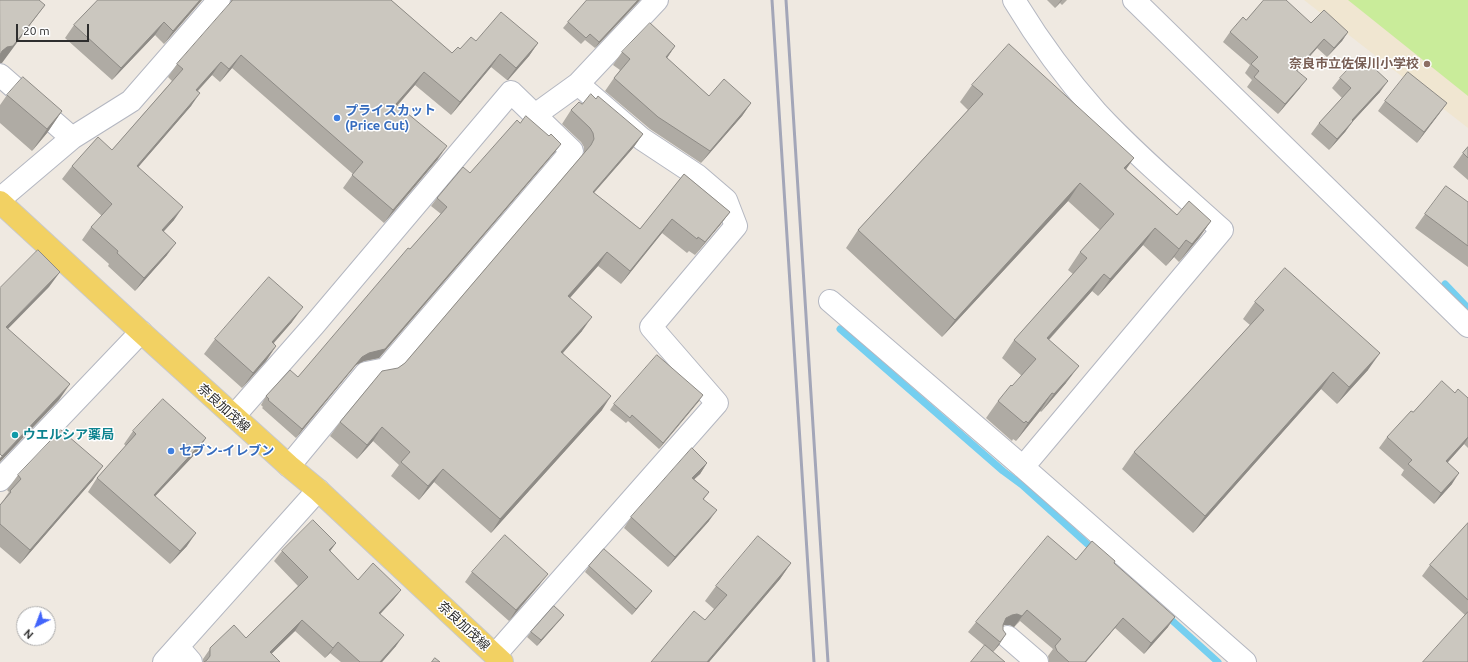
<!DOCTYPE html>
<meta charset="utf-8">
<style>
body{margin:0}
#map{position:relative;width:1468px;height:662px;overflow:hidden;background:#efe9e1;font-family:Ubuntu,sans-serif}
canvas{display:block}
.north{position:absolute;left:16px;top:606px;width:40px;height:40px;box-sizing:border-box;background:#fff;border:1px solid #ababab;border-radius:50%;rotate:222deg;font-size:11px;font-weight:700;line-height:16px;text-align:center;color:#2e2e2e}
.north::after{content:'';display:block;margin:auto;width:14px;height:18px;background:#4264fb;clip-path:polygon(50% 0,100% 100%,50% 72%,0 100%)}
.scale{position:absolute;left:16px;top:24px;width:73px;height:18px;box-sizing:border-box;border:2px solid #2e2e2e;border-top:0;padding-left:5px;font-size:12px;line-height:14px;white-space:nowrap;color:#2e2e2e;-webkit-text-stroke:3px #fff;paint-order:stroke}
</style>
<div id="map">
<canvas width="1468" height="662"></canvas>
<div class="north">N</div>
<div class="scale">20 m</div>
</div>
<script>
const ctx = document.querySelector('canvas').getContext('2d');
ctx.lineJoin = 'round';
function fill(path, color) { ctx.fillStyle = color; ctx.fill(path, 'evenodd'); }
function strokePath(path, color, width, dash) { ctx.strokeStyle = color; ctx.lineWidth = width; ctx.lineCap = dash ? 'butt' : 'round'; ctx.setLineDash(dash || []); ctx.stroke(path); }
function drawText(font, color, halo, rows, align = 'center') {
  ctx.font = font + ' Ubuntu,"Noto Sans JP",sans-serif'; ctx.lineWidth = 3; ctx.setLineDash([]); ctx.textBaseline = 'middle'; ctx.strokeStyle = halo; ctx.fillStyle = color; for (const [text, x, y, turn = 0] of rows) {
    ctx.save(); ctx.translate(x, y); ctx.rotate((+turn || 0) * Math.PI / 180); ctx.textAlign = isNaN(turn) ? turn : align; if (halo) ctx.strokeText(text, 0, 0); ctx.fillText(text, 0, 0); ctx.restore();
  }
}
fill(new Path2D(`
 M1304,0H1468V128Z`), '#f0e6d1');
fill(new Path2D(`
 M1348,0H1468V96Z`), '#c9ec9a');
strokePath(new Path2D(`
 M1445,284L1468,308
 M840,329L1003,471L1022,485L1095,551
 M1166,615L1218,662`), '#75cff0', 7);
const minor = new Path2D(`
 M1014,0C1038,40 1066,78 1097,113C1136,155 1180,192 1222,230L1023,467
 M1134,0L1468,326
 M0,75L72,138
 M535,115L578,84L657,0
 M0,199L72,138L131,101L219,0
 M830,301L1023,467L1245,662
 M234,416L314,325L511,92L572,151L386,369L366,373L289,466
 M0,480L141,332
 M1008,637L1037,662
 M178,647L191,662
 M495,655L717,403L651,327L736,226L726,200L698,176L642,139L578,84
 M164,662L318,490`);
const major = new Path2D(`
 M0,202L141,332L289,466L318,490L502,662`);
strokePath(minor, '#b4b7c1', 24);
strokePath(major, '#c9c9c9', 24);
strokePath(minor, '#fff', 22);
strokePath(major, '#f2d163', 22);
strokePath(new Path2D(`
 M772,0L814,662
 M786,0L828,662`), '#a3a6b8', 3);
fill(new Path2D(`
 M98,0H202L164,44L155,35L112,80L65,38L74,25Z
 M231,0H391L452,53L476,41L538,43L529,56L508,80H507L491,67L451,115L415,85L398,105L438,159L384,223L343,188L353,174L232,68L220,82L212,75L198,91L191,106L138,167L174,220L164,231L167,255L135,291L108,266L109,264L82,240L91,227L102,216L62,179L72,166L112,150L172,81L168,77L177,64L231,3Z
 M587,0H640L595,48L585,40L581,44L563,28L568,22Z
 M1047,0H1067L1062,5L1060,3L1055,8Z
 M1246,20L1311,23L1348,32L1342,41L1327,57L1317,48L1297,71L1300,88L1278,114L1247,87L1252,80L1245,73L1250,65L1223,42L1230,32Z
 M675,46L667,58L709,96L751,103L742,116L701,163L650,129L605,91L614,78L620,70L613,65L622,52Z
 M1340,78L1380,92L1353,121L1345,132L1329,150L1311,134L1319,123L1342,98L1332,88Z
 M972,85L1126,169L1177,215L1211,221L1199,238L1179,262L1174,257L1166,266L1143,245L1098,296L1092,291L1049,340L1066,383L1041,412L1040,411L1016,441L1013,439L1012,441L986,418L998,401L1022,376L1002,358L1014,340L1073,274L1068,270L1080,252L1100,230L1068,201L942,337L846,248L858,230L968,110L960,102Z
 M7,95L62,111L47,133L32,151L0,123V105Z
 M596,99L643,134L633,148L594,193L640,229L684,174L730,212L720,225L695,255L689,251L687,253L662,233L621,284L598,266L570,298L582,331L563,353L602,410L491,533L434,482L419,500L391,476L399,465L373,441L357,459L330,436L340,422L398,368L405,363L584,153V147L581,142L562,124L571,110L582,104Z
 M1385,101L1447,103L1439,114L1417,143L1378,111Z
 M1468,147V180L1453,167L1463,153Z
 M555,152L379,358L364,361L356,365L296,438L262,408L263,407L261,405L266,396L298,377L410,249L441,214L431,206L437,198L470,173Z
 M1468,202V267L1415,228L1425,214Z
 M1255,302L1368,370L1337,404L1321,389L1193,533L1122,469L1134,452L1250,325L1243,319Z
 M292,322L274,343L276,346L266,361L242,388L204,354L215,339Z
 M1455,393L1468,398V448L1464,444L1448,462L1452,484L1434,504L1401,475L1404,470L1379,448L1387,437L1413,412Z
 M699,401L659,449L628,421L626,423L610,410L614,404Z
 M133,431L197,452L155,496L187,546L170,564L88,492L97,478L126,446L124,444Z
 M707,463L700,474L694,479L709,492L704,499L709,521L668,567L624,528L631,517Z
 M18,475L93,480L20,564L0,547V505L9,492L7,490Z
 M1468,523V662L1465,615L1422,576L1430,565Z
 M336,543L330,551L358,580L401,590L393,600L380,614L396,646L382,662H341L330,653L325,658L295,631L271,654L280,662H203V659L212,646L246,638L298,586L274,561L282,551Z
 M1076,560L1114,563L1168,627L1144,654L1115,628L1086,662H1049L1048,656L1053,649L1020,621L1014,627L1010,625H1004L1003,626V630L999,645L993,652L985,646L968,632L976,622Z
 M791,563L780,579L709,662H651L705,620L714,609L705,601L716,586Z
 M589,566L648,596L632,615L585,572Z
 M472,572L540,584L509,621L465,582Z
 M564,615L560,620L537,646L527,637L531,632Z`), '#afaba4');
fill(new Path2D(`
 M200,0H202L164,44L173,31Z
 M638,0H640L595,48L599,42Z
 M1061,0H1062L1055,8Z
 M45,5L33,21L2,63H0V53L2,51Z
 M164,22L155,35L112,80L121,68Z
 M1348,32L1342,41L1327,57L1334,48Z
 M1324,39L1317,48L1290,79L1296,70Z
 M538,43L529,56L508,80H507L516,68Z
 M675,46L667,58L666,57Z
 M500,54L491,67L451,115L460,102Z
 M241,55L232,68L220,82L229,69Z
 M221,62L212,75L187,102L196,90Z
 M424,72L415,85L387,117L396,104Z
 M1307,79L1300,88L1278,114L1285,104Z
 M1388,81L1380,92L1344,131L1352,120Z
 M200,93L191,106L128,179L137,166Z
 M751,103L742,116L701,163L710,151Z
 M1447,103L1439,114L1417,143L1424,132Z
 M62,111L47,133L32,151L47,129Z
 M1353,121L1345,132L1329,150L1337,139Z
 M643,134L633,148L583,205L593,192Z
 M561,144L555,152L379,358L364,361L356,365L296,438L302,429L362,357Z
 M447,146L438,159L384,223L393,210Z
 M1134,158L1122,175L1124,168Z
 M1080,183L1068,201L942,337L955,320Z
 M183,207L174,220L153,243L162,230Z
 M730,212L720,225L695,255L705,242Z
 M672,219L662,233L621,284L630,271Z
 M1211,221L1199,238L1179,262L1192,244Z
 M1155,228L1143,245L1098,296L1110,279Z
 M1186,240L1174,257L1166,266L1179,249Z
 M176,243L167,255L135,291L144,278Z
 M607,252L598,266L559,310L568,296Z
 M60,272L49,287L0,337L6,327Z
 M1104,274L1092,291L1034,356L1047,338Z
 M303,307L292,322L261,357L272,342Z
 M592,317L582,331L552,365L561,352Z
 M276,346L266,361L242,388L253,373Z
 M1380,353L1368,370L1337,404L1349,387Z
 M1079,366L1066,383L1041,412L1054,394Z
 M1333,372L1321,389L1193,533L1205,516Z
 M70,384L59,400L0,462V458L2,456Z
 M1052,393L1040,411L1016,441L1028,423Z
 M703,395L699,401L659,449L663,443Z
 M611,396L602,410L491,533L500,519Z
 M382,427L373,441L357,459L367,445Z
 M1468,437V438L1464,444L1439,472L1446,461Z
 M206,438L197,452L144,508L154,495Z
 M707,463L700,474L685,488L692,478Z
 M103,466L93,480L20,564L30,550Z
 M443,469L434,482L419,500L428,486Z
 M1459,473L1452,484L1434,504L1441,493Z
 M717,510L709,521L668,567L675,557Z
 M196,533L187,546L170,564L180,551Z
 M336,543L328,554L329,550Z
 M791,563L780,579L709,662H707Z
 M548,574L540,584L509,621L516,610Z
 M401,590L393,600L371,624L379,613Z
 M652,591L648,596L632,615L636,609Z
 M1027,610L1014,627L1010,625H1004L999,629L1006,618L1012,615Z
 M564,615L560,620L537,646L541,640Z
 M1175,617L1168,627L1144,654L1151,643Z
 M1123,618L1115,628L1086,662H1085Z
 M302,620L295,631L263,662L270,652Z
 M1006,634L999,645L992,653L1000,642Z
 M404,635L396,646L382,662H380Z
 M338,642L330,653L325,658L333,648Z`), '#8e8b86');
const building = new Path2D(`
 M0,0H39L45,5L13,46L7,47L2,51L0,55Z
 M98,0H200L173,31L164,22L121,68L74,25Z
 M233,0H391L452,53L458,47L460,49L471,37L476,41L501,12L538,43L517,67L516,68L500,54L460,102L424,72L396,104L447,146L393,210L352,175L363,162L241,55L229,69L221,62L196,90L200,93L137,166L183,207L162,230L176,243L144,278L117,253L118,251L91,227L112,204L72,166L98,137L112,150L183,69L177,64Z
 M587,0H638L599,42L590,34L586,38L568,22Z
 M1264,0H1286L1311,23L1324,10L1348,32L1334,48L1324,39L1296,70L1307,79L1285,104L1254,77L1259,71L1251,64L1258,57L1230,32L1243,17L1246,20Z
 M650,23L675,46L666,57L709,96L724,79L751,103L710,151L658,117L614,78L630,59L622,52Z
 M1009,44L1134,158L1124,168L1177,215L1189,201L1211,221L1192,244L1186,240L1179,249L1155,228L1110,279L1104,274L1047,338L1079,366L1054,394L1052,393L1028,423L1026,421L1024,423L998,401L1011,385L1012,386L1036,359L1014,340L1087,258L1080,252L1114,214L1080,183L955,320L858,230L983,94L972,85Z
 M1361,56L1388,81L1352,120L1353,121L1337,139L1319,123L1351,88L1340,78Z
 M1408,72L1447,103L1424,132L1385,101Z
 M23,77L62,111L47,129L7,95Z
 M591,94L596,99L598,96L643,134L593,192L640,229L684,174L730,212L705,242L698,237L697,239L672,219L630,271L607,252L568,296L592,317L561,352L611,396L500,519L443,469L428,486L401,462L410,452L382,427L367,445L340,422L382,371L398,368L405,363L591,145L594,139L593,133L590,128L571,110L579,102L582,104Z
 M526,116L549,136L551,134L561,144L385,349L369,353L362,357L302,429L268,400L269,399L266,396L290,370L298,377L408,248L410,249L447,207L437,198L463,167L470,173L517,120L520,123Z
 M1468,147V158L1463,153Z
 M1446,186L1468,202V246L1425,214Z
 M38,250L60,272L6,327L70,384L2,456L0,454V288Z
 M1285,268L1380,353L1349,387L1333,372L1205,516L1134,452L1264,310L1255,302Z
 M269,277L303,307L272,342L276,346L253,373L215,339Z
 M657,355L703,395L663,443L632,415L630,418L614,404Z
 M1442,381L1455,393L1458,389L1468,398V437L1446,461L1459,473L1441,493L1408,464L1412,460L1387,437L1411,411L1413,412Z
 M163,399L206,438L154,495L196,533L180,551L97,478L136,434L133,431Z
 M61,430L103,466L30,550L0,524V505L11,492L10,491L21,479L18,475Z
 M692,448L707,463L692,478L709,492L703,499L717,510L675,557L631,517Z
 M313,520L336,543L329,550L358,580L373,563L401,590L379,613L404,635L380,662H360L338,642L333,648L302,620L270,652L280,662H204L207,660L210,656V648L212,646L234,625L246,638L308,577L282,551Z
 M1468,523V600L1430,565Z
 M505,535L548,574L516,610L472,572Z
 M758,536L791,563L707,662H651L694,611L705,620L727,595L716,586Z
 M1048,536L1076,560L1092,541L1115,561L1114,563L1175,617L1151,643L1123,618L1085,662H1069L1057,651L1055,646L1061,639L1027,610L1022,616L1017,614L1012,615L1006,618L1003,625V630L1006,634L1000,642L976,622Z
 M604,549L652,591L636,609L589,566Z
 M554,606L564,615L541,640L531,632Z
 M1468,612V662H1423Z
 M985,645L1005,662H971Z
 M435,658L440,662H432Z`);
fill(building, '#cbc7bf');
strokePath(building, '#8e8b86', 1);
for (const [x, y, r, color] of [
 [1427,64,4,"#8d6e63"],
 [337,118,4,"#3f7fe0"],
 [15,435,4,"#0f9aa8"],
 [171,451,4,"#3f7fe0"]
]) { const dot = new Path2D(); dot.arc(x, y, r, 0, 2 * Math.PI); ctx.fillStyle = color; ctx.fill(dot); strokePath(dot, '#fff', 1.5); }
drawText('bold 13px', '#785e54', '#fff', [
 ["奈良市立佐保川小学校",1419,64]
], 'right');
drawText('bold 13px', '#366cbe', '#fff', [
 ["プライスカット",345,111],
 ["(Price Cut)",345,126],
 ["セブン-イレブン",179,451]
], 'left');
drawText('13px', '#2e2e2e', '#fff', [
 ["奈良加茂線",224,408,42],
 ["奈良加茂線",464,626,43]
]);
drawText('bold 13px', '#0d838f', '#fff', [
 ["ウエルシア薬局",23,435]
], 'left');
</script>
